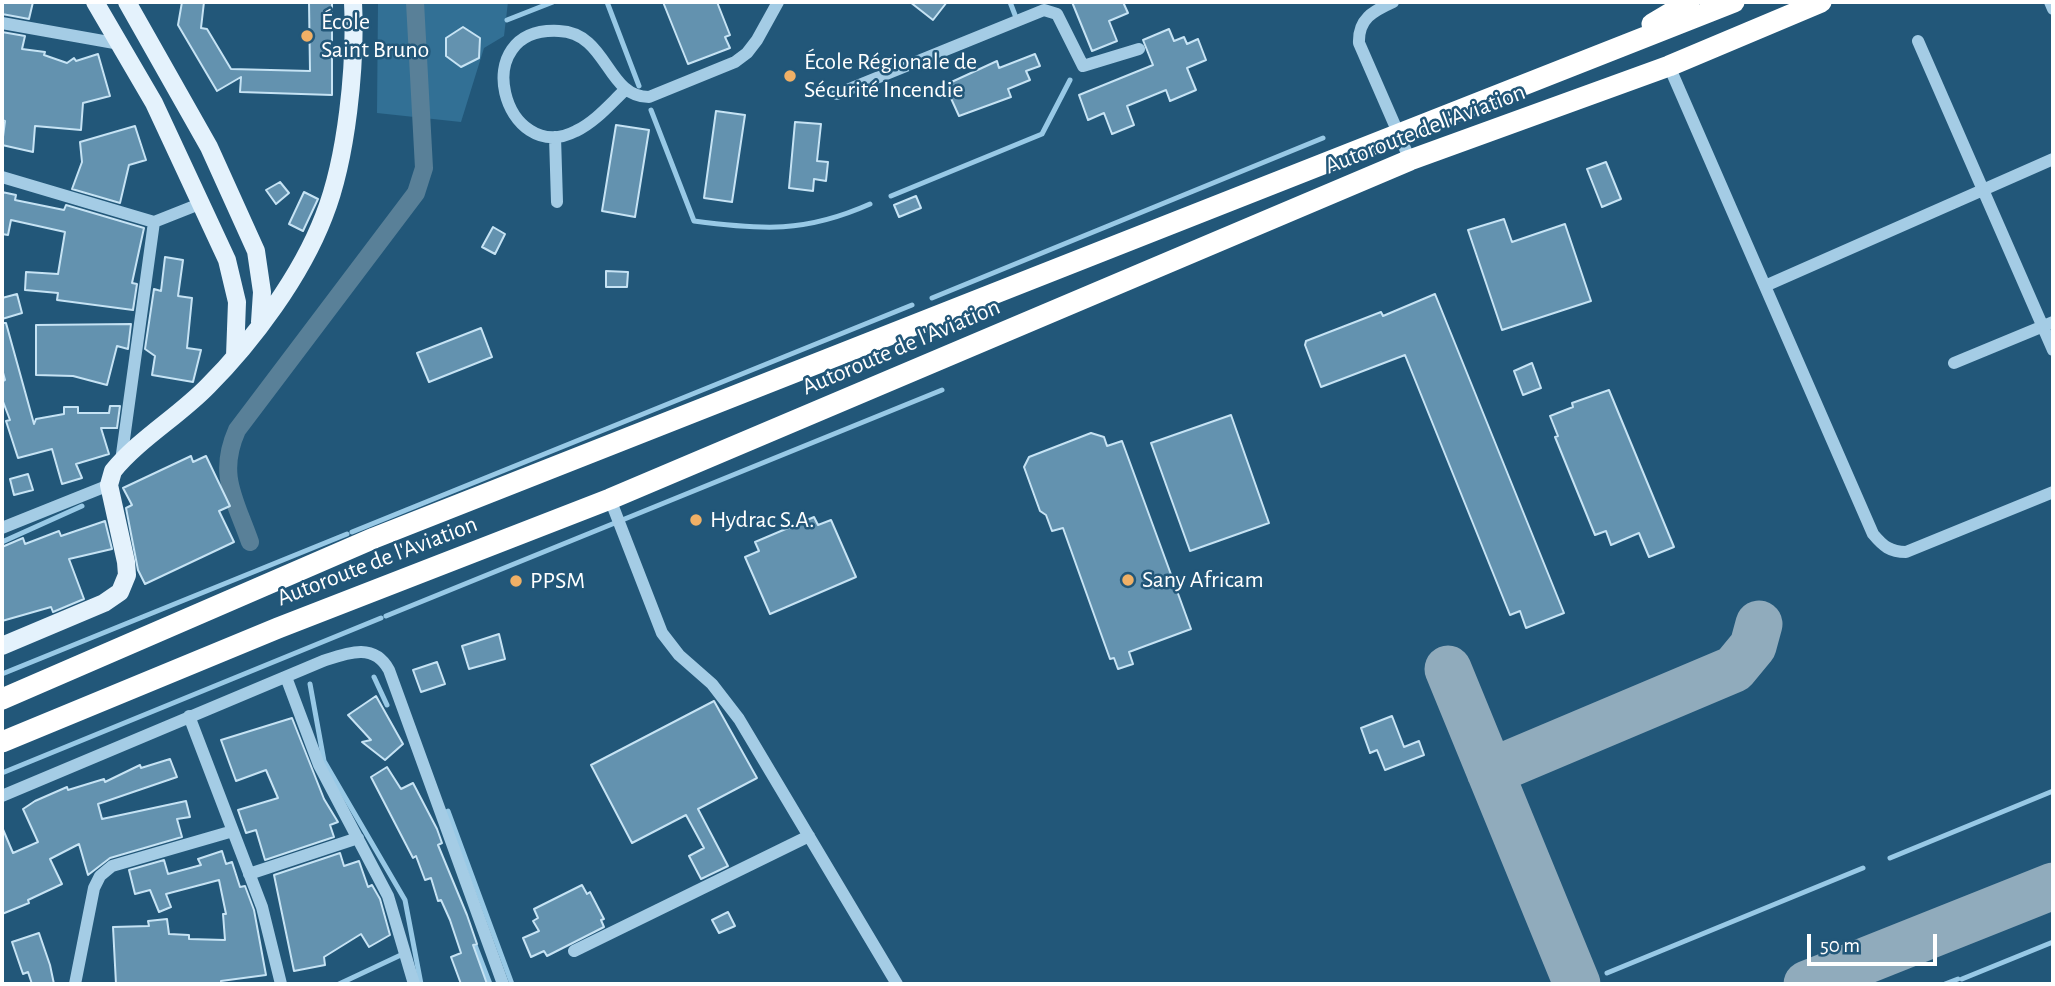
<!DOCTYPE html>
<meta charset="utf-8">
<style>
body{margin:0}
#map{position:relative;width:2055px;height:986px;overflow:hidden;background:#225779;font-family:"Alegreya Sans",sans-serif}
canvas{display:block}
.frame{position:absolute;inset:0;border:4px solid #fff;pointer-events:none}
.scale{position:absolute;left:1807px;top:934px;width:130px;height:32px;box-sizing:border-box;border:4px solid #fff;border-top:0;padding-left:9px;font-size:21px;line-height:24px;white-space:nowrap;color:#fff;-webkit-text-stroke:5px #225779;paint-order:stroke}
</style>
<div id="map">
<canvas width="2055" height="986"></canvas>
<div class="frame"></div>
<div class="scale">50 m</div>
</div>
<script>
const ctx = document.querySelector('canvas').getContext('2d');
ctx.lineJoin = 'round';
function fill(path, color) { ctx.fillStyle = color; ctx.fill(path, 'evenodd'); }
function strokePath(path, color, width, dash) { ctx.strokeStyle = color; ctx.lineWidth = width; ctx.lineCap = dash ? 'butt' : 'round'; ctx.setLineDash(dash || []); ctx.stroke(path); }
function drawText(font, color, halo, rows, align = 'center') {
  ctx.font = font + ' "Alegreya Sans",sans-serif'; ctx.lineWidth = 5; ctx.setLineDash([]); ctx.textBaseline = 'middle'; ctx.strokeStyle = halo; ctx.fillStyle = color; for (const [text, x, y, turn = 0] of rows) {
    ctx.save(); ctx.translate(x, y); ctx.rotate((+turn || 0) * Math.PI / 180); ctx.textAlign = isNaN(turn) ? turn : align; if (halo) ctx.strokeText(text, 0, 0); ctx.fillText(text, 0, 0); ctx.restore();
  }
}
fill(new Path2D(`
 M378,2H508L504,36L484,48L461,122L377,113Z`), '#327095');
strokePath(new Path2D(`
 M607,2L639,86
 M1010,2L1015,15
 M507,20L553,2
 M651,110L694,221C762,230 805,233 870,204
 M891,196L1042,134L1070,80
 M932,298L1323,138
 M352,532L912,305
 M2,542L82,506
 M386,616L942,390
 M2,674L347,534
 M374,677L387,705
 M310,684L324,761L405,900L421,984
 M2,773L381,618
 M448,811L512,984
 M1890,858L2053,791
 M473,940L490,984
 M1607,973L1863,868
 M1962,979L2053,942
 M339,984L403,954
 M1945,984L1958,979`), '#98c9e6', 5);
strokePath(new Path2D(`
 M250,542C235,499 217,475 237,430L416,193L424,168L415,2`), '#598098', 18);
strokePath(new Path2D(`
 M1448,669L1577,984
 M1490,772L1734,669L1753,646L1759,624
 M1807,984L2053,886`), '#90abbc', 47);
const building = new Path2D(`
 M2,2H33L29,19L2,14Z
 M182,2H204L201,28L207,29L231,69L310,71L309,2H332V95L240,92L241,77L217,91L178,25Z
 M663,2H717L730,35L725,37L730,48L688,64Z
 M910,2H947L933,20Z
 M1072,2H1123L1128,13L1109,21L1117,41L1092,51Z
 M463,27L480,38L479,58L461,67L446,56V38Z
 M1169,29L1174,41L1184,37L1187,44L1198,39L1206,60L1187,68L1196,90L1170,101L1166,90L1127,106L1134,125L1112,134L1104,113L1088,120L1079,95L1153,65L1143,40Z
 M2,32L25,36L22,49L45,52L44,55L67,63L74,58L76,61L98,54L110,96L83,103L81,130L35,126L33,152L2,145L5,121L2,120Z
 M1035,54L1040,66L1026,71L1030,80L1008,89L1011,97L959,116L945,85L997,61L999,68Z
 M716,111L745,115L732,202L704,198Z
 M795,122L821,124L817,161L828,162L826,181L814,179L813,191L789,188Z
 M616,125L649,130L635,217L602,211Z
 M135,126L146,160L129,165L120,203L72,189L82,162L80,142Z
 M1606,162L1621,199L1602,207L1587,169Z
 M280,182L289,193L276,204L266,190Z
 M2,192L16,195L15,200L64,210L66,205L144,228L132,283L137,284L133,310L57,300L58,293L25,290L26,272L58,274L65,232L11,220L8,235L2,234Z
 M304,192L318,199L303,231L289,224Z
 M916,196L921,208L899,217L894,205Z
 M1504,219L1512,242L1565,224L1591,301L1502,330L1468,230Z
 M493,227L505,234L495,254L482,247Z
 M165,257L183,260L178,296L192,298L187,348L201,350L193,382L152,375L155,356L145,349L154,289L161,291Z
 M606,271L628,272L627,287H606Z
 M17,294L22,313L2,319V298Z
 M1435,294L1564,613L1526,628L1520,611L1510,615L1405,355L1321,387L1305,345L1306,341L1381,312L1383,316Z
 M2,323H6L34,424L36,419L64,414V407H78V413H109L110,406H120L117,428H101L109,454L76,464L82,478L62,484L52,449L18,458L6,421L10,420L2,399V382L5,380L2,369Z
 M131,324L128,349L117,346L107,385L73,376L36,375V325Z
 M481,328L492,357L429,382L417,353Z
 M1532,363L1541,388L1523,395L1514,371Z
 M1609,390L1674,547L1649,557L1639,533L1611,545L1606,531L1595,535L1555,437L1558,436L1550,416L1573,407L1572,403Z
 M1231,415L1269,523L1190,551L1151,443Z
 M1091,433L1104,437L1107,446L1122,441L1191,629L1129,652L1133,664L1118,669L1114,658L1110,659L1063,528L1052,531L1046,515L1040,511L1024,467L1029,457Z
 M191,456L193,462L206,456L230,506L219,511L234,542L145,584L138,570L126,508L132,505L123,488Z
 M28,474L33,490L14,495L10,479Z
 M814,517L818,525L831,520L856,577L770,614L745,557L759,551L755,542Z
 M105,521L112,549L69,559L84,599L53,612L51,607L2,621V547L23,538L25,544L59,531L61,536Z
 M499,634L505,659L469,669L462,646Z
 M437,662L445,684L421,692L413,670Z
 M376,696L403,744L385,760L362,742L371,740L348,715Z
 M714,701L757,778L698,809L728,866L701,879L689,856L704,848L686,815L632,843L591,765Z
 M1392,716L1404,747L1419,741L1424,755L1385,770L1377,750L1370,753L1361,728Z
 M292,718L324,799L338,822L330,825L334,837L265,860L256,830L246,833L238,810L278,798L266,770L236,781L221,740Z
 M170,759L177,777L98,804L102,819L186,801L190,817L177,819L182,837L110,858L88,875L79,844L50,859L62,884L28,900L29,903L2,914V827L13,853L38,842L23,809L35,801L67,787L68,790L104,779L105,782L140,765L141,768Z
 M387,767L401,789L413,783L437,829L442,843L438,845L467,915L477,944L473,945L487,984H461L451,957L461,953L450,920L441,900L438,901L431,878L425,880L416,856L413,858L371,777Z
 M222,851L226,864L232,862L240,887L245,886L254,910L266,975L221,981V984H116L113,927L149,926L148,921L167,919L169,934L189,935V939L225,940L223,914H226L219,880L166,894L171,907L159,912L150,890L135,894L129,870L164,860L168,874L201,865L198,859Z
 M340,853L344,866L359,861L368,887L372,885L380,899L390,935L369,947L361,934L324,957L325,965L294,971L274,875Z
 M582,885L587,894L590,892L604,919L601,920L604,927L547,956L544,951L531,957L523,938L539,931L533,921L538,918L534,909Z
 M728,912L735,926L719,933L712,920Z
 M39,933L50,965L54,984H32L28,972L23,974L12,942Z`);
fill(building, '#6392af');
strokePath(building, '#c6e3f4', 2);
strokePath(new Path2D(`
 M1393,2C1373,11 1358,19 1359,43L1410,160
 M2050,2L2053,9
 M2,23L120,44
 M1918,41L2053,350
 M1669,66L1873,534C1883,546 1890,552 1906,552L2053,492
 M625,90C610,104 595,122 576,131C504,168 465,26 559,31C608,33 606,97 649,97L735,62L747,53L757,40L778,2
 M837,94L1044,10L1057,14L1083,66L1139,49
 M555,137L557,202
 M2,177L154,222L202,203
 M1765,286L2053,159
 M1954,363L2053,322
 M121,461L154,222
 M610,499L662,633L679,655L712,684L739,719L897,984
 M2,528L109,485
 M286,677L319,765L388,896L414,984
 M189,716L262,907L281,984
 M2,796L323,661C347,653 374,642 389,670L503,984
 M249,874L358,838
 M574,951L809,836
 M75,984L94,888L100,876L112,866L233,831`), '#a4cce5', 12);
strokePath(new Path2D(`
 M95,2L154,103L227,260L237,302L235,356
 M127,2L209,147L256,251L262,292L260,322
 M2,646L104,603L120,592L127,575L126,562L109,485L113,471C139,439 179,416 208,386C253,341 301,276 324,216C347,158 356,65 353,2`), '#e4f2fc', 18);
strokePath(new Path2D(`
 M1652,24L1689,2
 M2,699L374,538L1734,2
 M2,742L278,628L610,499L1410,160L1669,66L1821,2`), '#fff', 21);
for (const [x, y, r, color] of [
 [307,36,7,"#f0b066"],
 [790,76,7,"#f0b066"],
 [696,520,7,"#f0b066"],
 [1128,580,7,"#f0b066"],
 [516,581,7,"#f0b066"]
]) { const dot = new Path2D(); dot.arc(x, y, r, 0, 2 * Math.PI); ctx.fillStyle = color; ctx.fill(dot); strokePath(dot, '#225779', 2.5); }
drawText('24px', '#fff', '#225779', [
 ["École",321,22],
 ["Saint Bruno",321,50],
 ["École Régionale de",804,62],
 ["Sécurité Incendie",804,90],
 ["Hydrac S.A.",710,520],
 ["Sany Africam",1142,580],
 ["PPSM",530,581]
], 'left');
drawText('24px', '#fff', '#225779', [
 ["Autoroute de l'Aviation",1425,129,-21],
 ["Autoroute de l'Aviation",901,347,-23],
 ["Autoroute de l'Aviation",377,561,-21]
]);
</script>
